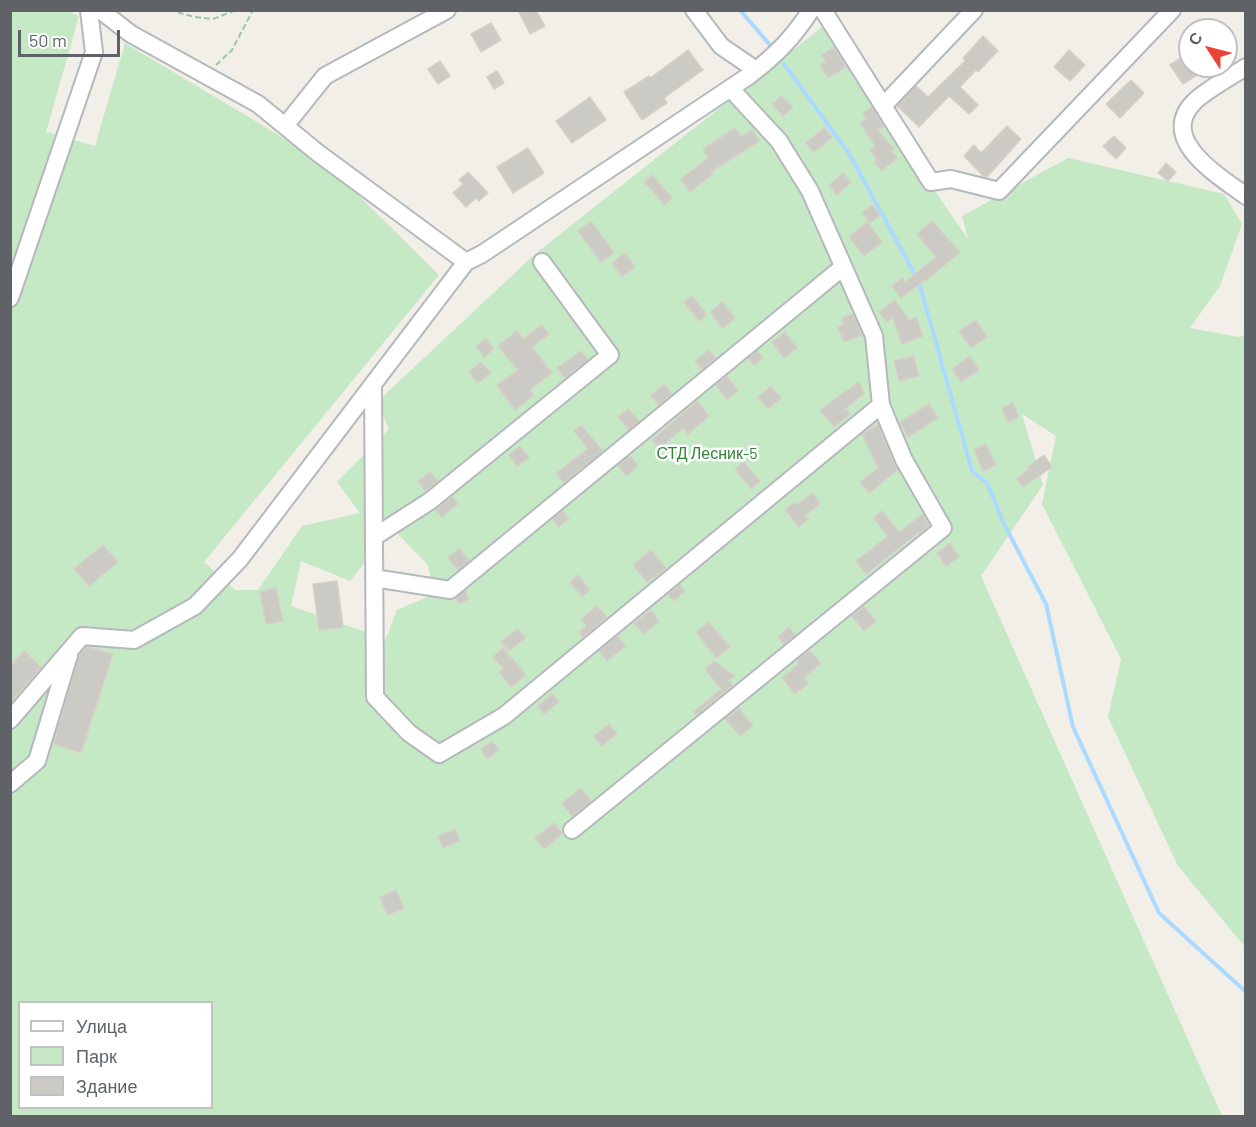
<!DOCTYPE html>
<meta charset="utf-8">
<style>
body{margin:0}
#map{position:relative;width:1256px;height:1127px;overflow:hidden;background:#f1efe8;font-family:Barlow,sans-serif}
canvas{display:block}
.frame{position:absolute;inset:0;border:12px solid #5f6368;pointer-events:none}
.legend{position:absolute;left:18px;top:1001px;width:195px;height:108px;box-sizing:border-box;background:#fff;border:2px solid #bfc1c3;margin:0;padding:8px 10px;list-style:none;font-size:18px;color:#5f6368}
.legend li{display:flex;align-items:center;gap:12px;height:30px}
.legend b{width:30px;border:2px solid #bfc1c3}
.north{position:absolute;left:1178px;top:18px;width:60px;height:60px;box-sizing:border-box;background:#fff;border:2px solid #bfc1c3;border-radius:50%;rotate:306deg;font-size:16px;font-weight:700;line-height:24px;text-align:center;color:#5f6368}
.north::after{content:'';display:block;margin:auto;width:21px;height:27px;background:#ea4335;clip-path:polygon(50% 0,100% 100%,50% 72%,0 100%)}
.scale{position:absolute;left:18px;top:30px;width:102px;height:27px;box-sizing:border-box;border:3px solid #5f6368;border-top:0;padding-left:8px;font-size:18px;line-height:21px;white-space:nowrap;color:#5f6368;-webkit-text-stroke:4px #fff;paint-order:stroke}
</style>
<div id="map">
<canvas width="1256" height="1127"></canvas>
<div class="frame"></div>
<ul class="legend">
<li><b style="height:8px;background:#fff"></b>Улица</li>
<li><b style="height:16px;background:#c5e8c5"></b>Парк</li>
<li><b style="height:16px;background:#cccac5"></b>Здание</li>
</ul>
<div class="north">С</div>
<div class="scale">50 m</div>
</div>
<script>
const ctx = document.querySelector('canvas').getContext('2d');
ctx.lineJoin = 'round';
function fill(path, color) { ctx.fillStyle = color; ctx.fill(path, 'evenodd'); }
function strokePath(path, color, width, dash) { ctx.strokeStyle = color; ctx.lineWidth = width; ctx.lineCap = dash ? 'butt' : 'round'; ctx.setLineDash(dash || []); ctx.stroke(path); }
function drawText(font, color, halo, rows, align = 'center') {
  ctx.font = font + ' Barlow,sans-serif'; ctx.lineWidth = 5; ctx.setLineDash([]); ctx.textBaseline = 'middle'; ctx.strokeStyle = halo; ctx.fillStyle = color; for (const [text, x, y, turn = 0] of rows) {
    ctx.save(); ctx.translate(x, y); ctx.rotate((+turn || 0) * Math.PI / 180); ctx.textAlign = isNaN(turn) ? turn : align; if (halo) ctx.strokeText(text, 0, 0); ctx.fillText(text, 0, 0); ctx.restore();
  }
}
fill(new Path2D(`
 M10,11H67L79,16L46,132L95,146L125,43L307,152L357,194L439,275L204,562L235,590H258L302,526L360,513L337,482L389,429L377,402L535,254L822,27L968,239L962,216L1068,158L1224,194L1242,224L1220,286L1190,328L1238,337L1245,335V947L1178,866L1108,717L1121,659L1042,504L1056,436L1022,414L1043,485L981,576L1222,1116H11ZM392,528L428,565L434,594L397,610L386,639L291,606L301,561L350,581ZM20,1002H212V1108H20Z`), '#c5e8c5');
strokePath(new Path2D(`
 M740,10L770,45
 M784,64L850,155L919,282L972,471L987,483L1004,524L1046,604L1073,727L1159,913L1246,992`), '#aadaff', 4);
const building = new Path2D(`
 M518,10H536L545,26L530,34Z
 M491,23L501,40L481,52L471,34Z
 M983,36L998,51L978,72L976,70L960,87L978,105L969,114L949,96L919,127L897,106L916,86L928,97L965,61L963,58Z
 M834,47L846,67L828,78L820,65L826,62L822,55Z
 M688,50L703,70L664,98L667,103L642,120L624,92L649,76L650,78Z
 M1069,50L1085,65L1070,81L1054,67Z
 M1190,52V66H1211L1183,84L1170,65Z
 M440,61L450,76L438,84L428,69Z
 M497,71L504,83L494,89L487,77Z
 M1131,80L1144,93L1120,118L1106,104Z
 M781,96L793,107L783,116L772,104Z
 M590,97L606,120L572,143L556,121Z
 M872,107L884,126L878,130L894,149L891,151L897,158L882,171L874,162L877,159L870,150L875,146L860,123L866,119L863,113Z
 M1007,126L1021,139L987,177L983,176L964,156L974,145L981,153Z
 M735,128L741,137L752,130L759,141L711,172L713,174L690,192L681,179L708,158L703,149Z
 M824,128L832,137L818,150L817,149L813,152L806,143Z
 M1114,136L1126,148L1116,159L1103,146Z
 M528,148L544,173L513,193L497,167Z
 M1166,163L1176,172L1168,181L1158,173Z
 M468,172L488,193L479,201L476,198L466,207L453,193L463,184L459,180Z
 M843,173L851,182L837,195L829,185Z
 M652,175L672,198L665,205L644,182Z
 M872,205L880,215L870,223L862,213Z
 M591,221L614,253L601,262L578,231Z
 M932,221L960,252L926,281L925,280L901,298L892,286L902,278L905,282L936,257L917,234Z
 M867,222L882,242L864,256L849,237Z
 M625,253L635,267L622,277L612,263Z
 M692,296L707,315L699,321L684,302Z
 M895,300L909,320L916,317L923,336L902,344L893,318L887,322L879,312Z
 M722,302L735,318L723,328L710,312Z
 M853,314L862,335L844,342L838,327L844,324L842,318Z
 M976,320L987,337L971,348L959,331Z
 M542,325L549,334L532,347L552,373L530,390L534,395L515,410L497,385L518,370L498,346L517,331L523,339Z
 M785,332L797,348L784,358L772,342Z
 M486,339L494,349L484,357L476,346Z
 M709,350L716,358L702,369L695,361Z
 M581,351L588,360L565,378L557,368Z
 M757,351L763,358L754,365L748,358Z
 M914,356L919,376L899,381L894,361Z
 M970,356L979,370L961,382L952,369Z
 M481,362L491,373L478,383L469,372Z
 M727,376L738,391L727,400L716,385Z
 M859,382L864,394L846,408L850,414L834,427L820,410Z
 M664,384L672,394L659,405L651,396Z
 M771,386L781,398L768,409L758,397Z
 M697,401L709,416L688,434L683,428L660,448L652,440Z
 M1013,403L1019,417L1008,422L1002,408Z
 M929,404L938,418L908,437L900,422Z
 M628,409L639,421L629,430L618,417Z
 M581,425L603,451L564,483L556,473L588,449L574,431Z
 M878,425L897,470L869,493L860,482L878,468L862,434Z
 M986,444L996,465L983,471L974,450Z
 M520,446L529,458L517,466L509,455Z
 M1044,455L1052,467L1023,487L1017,478L1029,469L1027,467Z
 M630,456L638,466L626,476L618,466Z
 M744,462L760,481L751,489L735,469Z
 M430,472L438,481L425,491L418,481Z
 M812,493L820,503L805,516L808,519L799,527L785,510L795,502L797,505Z
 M452,497L458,504L442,517L436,510Z
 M563,511L569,519L558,527L552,519Z
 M882,511L899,532L923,514L929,525L919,534L918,533L866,574L856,561L888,536L873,518Z
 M950,543L959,557L946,566L937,553Z
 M103,545L118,562L89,586L74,569Z
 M459,548L469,561L458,570L448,558Z
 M651,550L666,568L647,582L633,565Z
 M578,575L590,590L582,597L570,582Z
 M337,581L343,627L319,630L313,584Z
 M680,585L685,591L674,601L668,594Z
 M276,588L283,621L266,624L260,592Z
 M465,591L469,599L459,604L456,598Z
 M597,606L607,617L583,637L579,632L586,626L581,619Z
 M864,606L876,622L864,631L852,616Z
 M651,610L659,622L643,634L634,623Z
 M709,622L730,647L716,658L696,632Z
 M789,627L795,635L784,644L778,637Z
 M518,629L525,638L509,651L501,642Z
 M617,636L626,646L607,661L599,651Z
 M87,647L113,654L81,753L53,744L79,655Z
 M503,648L526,675L511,687L499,672L504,669L493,657Z
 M809,650L821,663L804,678L808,683L795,694L782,678L798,664V660Z
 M24,651L41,667L10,703V666Z
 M714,661L735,676L729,680L733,685L696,715L694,712L721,689L705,669Z
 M552,694L559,702L544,714L537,706Z
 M739,708L753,726L740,736L725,719Z
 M609,724L617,733L602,746L594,736Z
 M492,741L499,750L487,759L481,749Z
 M581,788L591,801L572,816L562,803Z
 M554,823L562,834L544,849L535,838Z
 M455,829L460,841L443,848L438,836Z
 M396,890L404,908L387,915L380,897Z`);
fill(building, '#cccac5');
strokePath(building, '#d6d1c6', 1.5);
const minor = new Path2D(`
 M100,10L131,34L258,104L318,153L466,262
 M694,10L721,46L756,70
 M823,10L931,182L951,179L999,191L1172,10
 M1246,67C1230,77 1208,89 1195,101C1156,139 1219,176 1246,196
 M884,105L974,10
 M285,126L325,76L447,10
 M10,298L94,52L89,10
 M373,384L375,697L409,733L439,754L504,716L881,405L874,336L810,191L779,141L730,88
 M374,537L430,501L610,355L542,262
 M374,578L450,590L843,267
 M10,720L82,636L134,640L195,606L240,559L466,262L482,254L750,75C776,55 793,38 811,10
 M10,784L37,761L69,655
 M572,830L943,528L904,460L881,405`);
strokePath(minor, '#b5b8bc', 20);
strokePath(new Path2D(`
 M169,10L195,17L213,19L236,10
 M216,65L232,50L253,10`), '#9cc7a9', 2, [6, 3]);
strokePath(minor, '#fff', 16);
drawText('16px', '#348238', '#fff', [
 ["СТД Лесник-5",707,454]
]);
</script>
